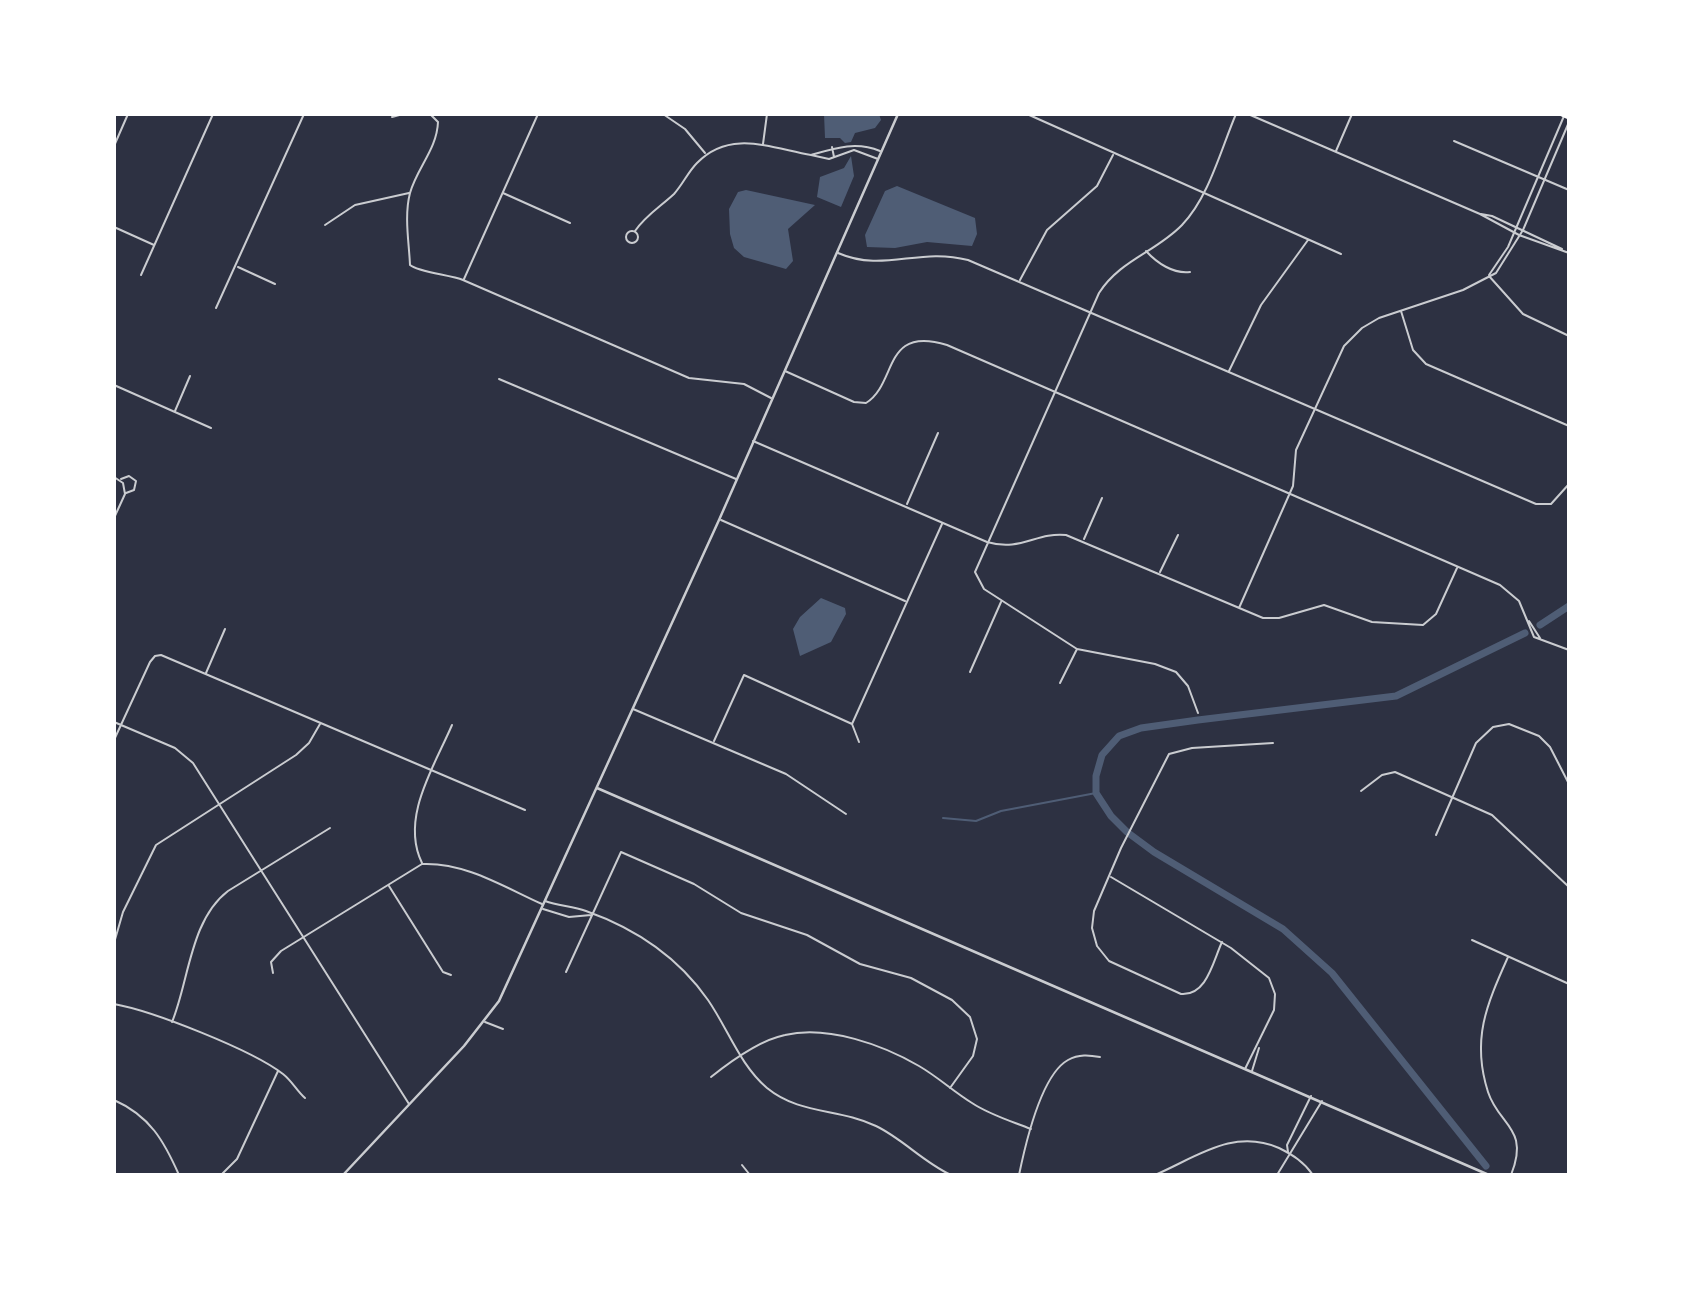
<!DOCTYPE html>
<style>
body{margin:0}
#map{position:relative;width:1683px;height:1289px;overflow:hidden;background:#2d3142;font-family:"DM Sans",sans-serif}
canvas{display:block}
.frame{position:absolute;inset:0;border:116px solid #fff;pointer-events:none}
</style>
<div id="map">
<canvas width="1683" height="1289"></canvas>
<div class="frame"></div>
</div>
<script>
const ctx = document.querySelector('canvas').getContext('2d');
ctx.lineJoin = 'round';
function fill(path, color) { ctx.fillStyle = color; ctx.fill(path, 'evenodd'); }
function strokePath(path, color, width, dash) { ctx.strokeStyle = color; ctx.lineWidth = width; ctx.lineCap = dash ? 'butt' : 'round'; ctx.setLineDash(dash || []); ctx.stroke(path); }
fill(new Path2D(`
 M824,114H879L881,120L875,128L855,133L851,142L845,143L840,138H825Z
 M851,156L854,176L841,207L817,197L820,177L844,168Z
 M897,186L975,218L977,234L972,246L927,242L895,248L867,247L865,235L885,191Z
 M746,190L815,205L788,229L793,261L786,269L744,257L734,248L730,234L729,209L738,192Z
 M821,598L845,608L846,614L831,642L800,656L793,629L800,617Z`), '#4f5d75');
strokePath(new Path2D(`
 M943,818L976,821L1001,811L1096,793`), '#4f5d75', 2);
strokePath(new Path2D(`
 M1540,625L1569,606
 M1486,1166L1332,973L1283,929L1154,852L1127,832L1111,816L1096,793V776L1102,755L1119,736L1141,728L1198,720L1396,696L1525,633`), '#4f5d75', 7);
strokePath(new Path2D(`
 M430,114L438,122C437,149 417,168 410,193C404,216 409,242 410,265C418,272 450,275 463,280L689,378L744,384L771,398
 M663,114L685,129L705,153
 M1027,114L1341,254
 M1248,114L1480,214L1519,235L1569,253
 M392,117L403,114
 M1454,141L1569,190
 M763,144L767,114
 M114,146L128,114
 M832,147L834,157
 M1336,151L1352,114
 M878,159L854,150L829,159L811,155C835,148 856,141 880,151
 M503,193L570,223
 M1481,214L1492,216L1562,249
 M325,225L355,205L409,193
 M114,227L154,245
 M626 237a6 6 0 1 1 12 0a6 6 0 1 1-12 0Z
 M635,231C646,215 660,207 674,194C683,184 688,172 697,163C730,129 771,148 811,155
 M1146,251C1157,263 1173,274 1190,272
 M838,253C884,273 918,247 968,260L1536,504H1551L1569,484
 M238,267L275,284
 M141,275L213,114
 M1489,275L1508,247L1564,116
 M1489,276L1523,314L1569,336
 M464,279L538,114
 M1020,280L1047,230L1097,186L1113,155
 M216,308L304,114
 M1401,311L1413,350L1426,364L1569,426
 M785,371L854,402L866,403C898,383 882,325 947,345L1500,585L1519,601L1534,637L1569,650
 M1229,371L1261,305L1308,240
 M499,379L736,479
 M114,385L211,428
 M175,411L190,376
 M753,441L987,542C1021,552 1036,532 1066,535L1263,618H1279L1324,605L1372,622L1423,625L1436,614L1457,568
 M114,477L123,483L125,494L114,518
 M121,479L129,476L136,481L134,490L126,493
 M907,504L938,433
 M721,520L905,601
 M114,526V536
 M1084,539L1102,498
 M1160,572L1178,535
 M1239,608L1293,486L1296,450L1344,346L1362,328L1379,318L1463,290L1496,273L1523,230L1569,122
 M1529,621L1540,638
 M970,672L1001,602
 M206,673L225,629
 M1060,683L1077,649
 M633,709L786,774L846,814
 M1198,713L1188,686L1176,672L1155,664L1077,649L984,589L975,572L1099,293C1120,260 1156,252 1182,225C1209,197 1221,149 1236,114
 M114,722L175,748L193,763L409,1104
 M852,724L942,524
 M114,740L150,662L155,656L161,655L525,810
 M714,741L744,675L852,724L859,742
 M1361,791L1382,775L1395,772L1492,815L1569,887
 M1436,835L1476,743L1493,727L1509,724L1539,736L1550,747L1569,784
 M422,863C400,818 434,767 452,725
 M1111,877L1231,948L1269,978L1275,994L1274,1010L1245,1069
 M389,886L443,972L451,975
 M545,901C558,906 572,906 586,911C634,928 678,957 708,1000C728,1029 740,1065 767,1088C800,1115 839,1108 876,1126C903,1139 923,1162 951,1175
 M543,909L569,917L591,915
 M1472,940L1569,984
 M1222,942C1213,961 1207,996 1181,994L1109,961L1097,946L1092,928L1094,911L1121,848L1169,754L1192,748L1273,743
 M114,943L123,912L156,845L296,755L309,743L320,724
 M1508,957C1487,1004 1471,1039 1488,1092C1499,1126 1530,1128 1511,1175
 M566,972L621,852L694,884L741,913L807,935L860,964L911,978L952,1000L970,1017L977,1039L973,1056L950,1088
 M273,973L271,962L281,951L422,864C465,862 504,887 542,904
 M114,1004C153,1011 252,1050 283,1074C292,1081 297,1091 305,1098
 M172,1022C189,981 190,920 228,891L330,828
 M485,1022L503,1029
 M1252,1071L1259,1048
 M711,1077C731,1061 760,1040 785,1035C828,1025 883,1045 919,1066C938,1077 954,1092 972,1103C990,1115 1011,1121 1031,1129
 M114,1100C150,1116 164,1141 179,1175
 M1288,1152L1287,1145L1311,1096
 M742,1165L750,1175
 M221,1175L237,1159L278,1071
 M1019,1175C1025,1146 1041,1075 1068,1060C1079,1054 1089,1055 1100,1057
 M1155,1175C1197,1157 1233,1128 1279,1148C1293,1155 1304,1162 1313,1175
 M1277,1175L1322,1101`), '#caccd0', 2);
strokePath(new Path2D(`
 M597,788L1489,1175
 M343,1175L464,1046L499,1001L719,520L898,114`), '#caccd0', 2.5);
strokePath(new Path2D(`
 M1560,114L1569,118`), '#fff', 3.5);
</script>
